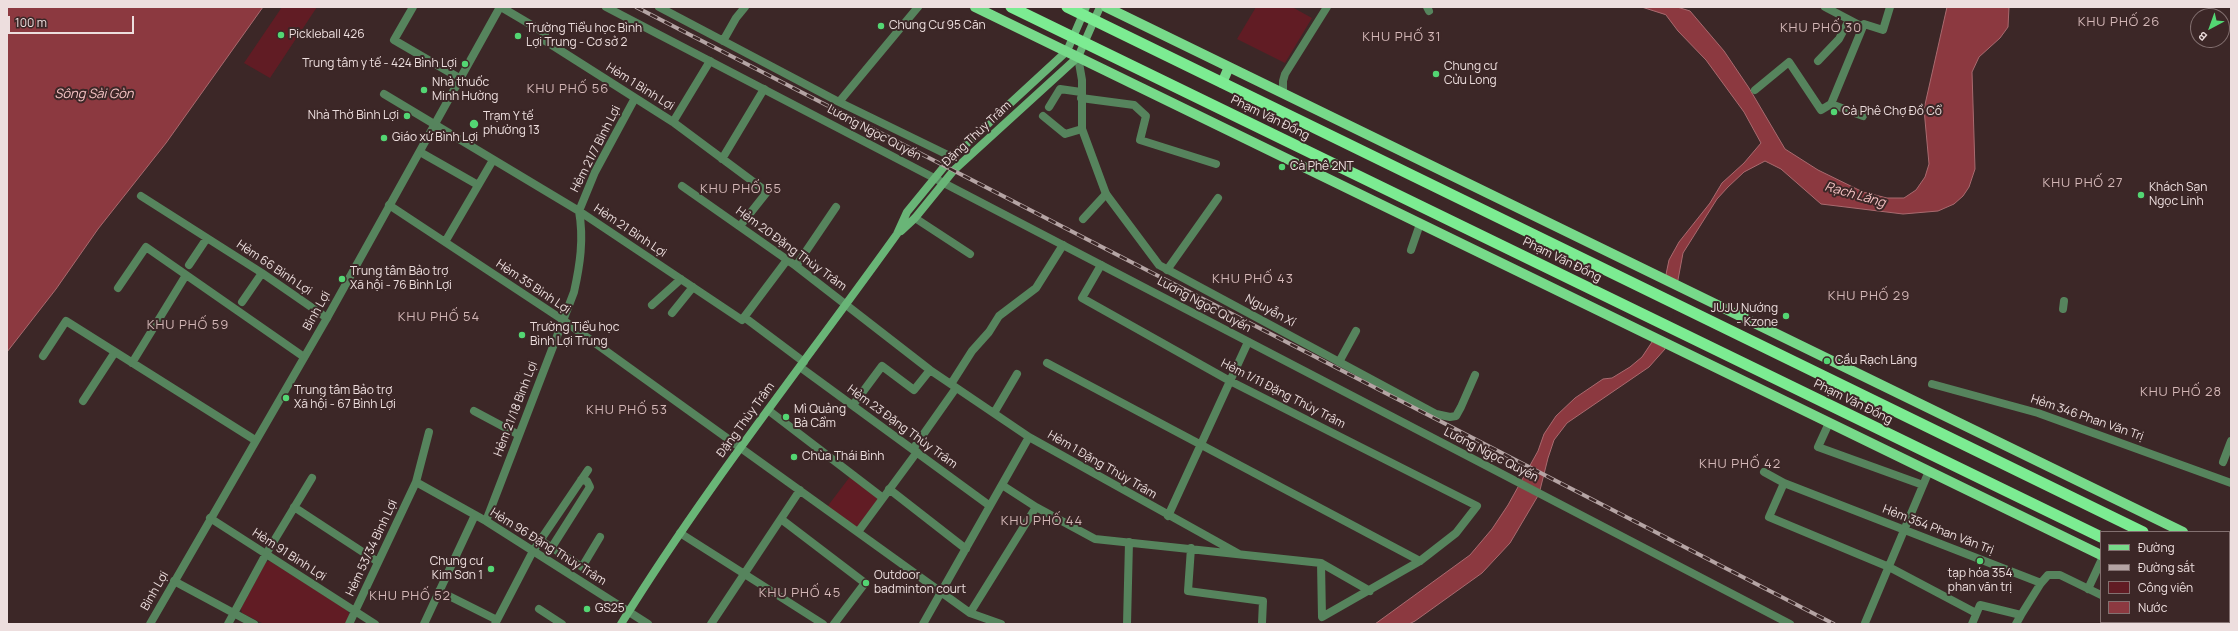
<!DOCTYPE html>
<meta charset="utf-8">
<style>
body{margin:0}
#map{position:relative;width:2238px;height:631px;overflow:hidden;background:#3c2727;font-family:Manrope,sans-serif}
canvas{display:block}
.frame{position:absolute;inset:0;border:8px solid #eddede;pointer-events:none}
.legend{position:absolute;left:2100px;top:531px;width:130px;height:92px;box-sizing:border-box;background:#3c2727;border:1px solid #837070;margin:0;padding:5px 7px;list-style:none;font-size:12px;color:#eddede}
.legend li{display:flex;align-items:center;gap:8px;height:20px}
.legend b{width:20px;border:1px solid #837070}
.north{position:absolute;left:2190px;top:8px;width:40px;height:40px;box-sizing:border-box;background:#3c2727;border:1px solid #837070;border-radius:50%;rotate:221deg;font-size:11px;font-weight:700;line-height:16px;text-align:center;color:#eddede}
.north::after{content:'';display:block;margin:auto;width:14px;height:18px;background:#53d673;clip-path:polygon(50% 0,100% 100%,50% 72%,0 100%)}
.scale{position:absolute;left:8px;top:16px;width:126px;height:18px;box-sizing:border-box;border:2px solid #eddede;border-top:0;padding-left:5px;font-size:12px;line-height:14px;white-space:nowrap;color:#eddede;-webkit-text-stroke:3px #3c2727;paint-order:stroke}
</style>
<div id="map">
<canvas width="2238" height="631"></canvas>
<div class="frame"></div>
<ul class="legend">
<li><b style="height:5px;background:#77da8a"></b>Đường</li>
<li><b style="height:5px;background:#b5a4a4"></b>Đường sắt</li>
<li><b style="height:11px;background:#611c24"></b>Công viên</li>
<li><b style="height:11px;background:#8c3940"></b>Nước</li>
</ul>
<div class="north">B</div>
<div class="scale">100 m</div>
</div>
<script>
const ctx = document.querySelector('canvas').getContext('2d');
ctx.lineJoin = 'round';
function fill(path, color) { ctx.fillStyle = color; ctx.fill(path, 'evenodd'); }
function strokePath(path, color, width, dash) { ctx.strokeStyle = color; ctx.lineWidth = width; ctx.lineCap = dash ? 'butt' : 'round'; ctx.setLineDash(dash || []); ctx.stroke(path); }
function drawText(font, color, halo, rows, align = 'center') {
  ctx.font = font + ' Manrope,sans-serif'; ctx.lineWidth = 4; ctx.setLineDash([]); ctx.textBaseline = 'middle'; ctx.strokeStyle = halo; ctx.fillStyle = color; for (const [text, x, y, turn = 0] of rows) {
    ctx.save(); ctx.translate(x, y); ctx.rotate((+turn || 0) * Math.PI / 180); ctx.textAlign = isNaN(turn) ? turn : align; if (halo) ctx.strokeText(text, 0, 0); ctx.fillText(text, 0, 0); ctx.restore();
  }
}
fill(new Path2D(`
 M282,7H317L270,78L244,63Z
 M1256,7H1292L1312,18L1285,63L1237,39Z
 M852,474L883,498L858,530L827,507Z
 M270,561L347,610L350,615L345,624H264L242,613L241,608L266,562Z`), '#611c24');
const water = new Path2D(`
 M7,7H263L166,143L98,229L56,289L7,352Z
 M1642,7H1677L1690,11L1724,51L1749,88L1785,149L1818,170L1863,192L1887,198H1904L1916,190L1925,177L1929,164L1924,109L1947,7H2009L2008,27L2000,38L1979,57L1972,72L1975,169L1969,187L1963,196L1954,204L1938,211L1903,214L1821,204L1781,169L1765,161L1744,172L1728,187L1717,199L1683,253L1665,349L1649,367L1567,423L1554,440L1548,458L1539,494L1510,543L1482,573L1415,621L1409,624H1375L1470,555L1492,529L1508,505L1538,451L1544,434L1556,416L1575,398L1603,379L1612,378L1630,367L1642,357L1652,342L1669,260L1679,242L1710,203L1722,183L1744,163L1761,143L1744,112L1706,60L1678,31L1666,15Z`);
fill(water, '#8c3940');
strokePath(water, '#a96a6f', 1);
fill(new Path2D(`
 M1663,274L1679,282L1667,349L1651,341Z`), '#3c2727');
strokePath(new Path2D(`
 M413,7L394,40L461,79
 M501,7L545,33L544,40L673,122L767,192L740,226
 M659,7L839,102L952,157
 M1427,7L1429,11
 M1825,7L1863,27
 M723,41L736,18L745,7
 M1818,61L1839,39L1849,20
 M1755,90L1789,62L1821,110L1831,104L1864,24L1883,30L1890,7
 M1283,93V81L1285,74L1327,7
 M384,94L579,211L742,320L787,260
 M1081,98L1134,105L1146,116L1140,140L1216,164
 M839,102L918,7
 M1831,104L1863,116
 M1049,107L1060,89L1081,92
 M1043,116L1065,134L1082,129
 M673,122L710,61
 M420,152L478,185
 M722,159L764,89
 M682,186L796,266L930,370L1029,437L1239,554
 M141,196L262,273L327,318
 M389,205L563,320L970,613L1001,624
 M579,211L595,172L635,98
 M915,218L970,254
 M1083,219L1106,194
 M445,242L493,160
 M1411,250L1420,224
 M189,265L207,238
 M1101,265L1082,298L1230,381L1477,506L1456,533L1420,561L1322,617L1321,563
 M796,266L836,207
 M1167,270L1218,198
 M118,288L146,247L304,357
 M242,302L262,273
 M652,305L681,279
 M2063,309L2064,301
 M672,313L693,287
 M744,317L804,362
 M43,356L66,321L255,440
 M1339,362L1356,331
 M132,363L186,275
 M1047,363L1420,561
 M800,367L990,506
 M951,384L972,351L989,332L999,316L1036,288L1063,245
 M1932,384L2038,413L2231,483
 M83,401L115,352
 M853,405L882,366L914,390L930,370
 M768,410L883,498
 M474,411L519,435
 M994,413L1017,374
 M1829,423L1818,447L1923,485
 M913,449L956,388
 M2223,462L2231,441
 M1764,472L1784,483L2041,583L2048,575H2060L2101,595
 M416,482L486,521L648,624
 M1784,483L1769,517L1889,567L1976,613
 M1002,485L1036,507
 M889,489L966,549
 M294,507L378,562
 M1168,516L1248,342
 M210,518L375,624
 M781,519L865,583L834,624
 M486,521L574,292C580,265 584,239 579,211
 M858,532L917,452
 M680,533L823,624
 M540,540L582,567L600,537
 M552,547L590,487L587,481L581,480
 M1191,548L1188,591L1263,601L1262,623
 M174,581L254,624
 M2088,589L2101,561
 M439,591L497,620
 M539,609L562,624
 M970,613L1036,507L1095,539L1321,563L1370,591
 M2140,622L2144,624
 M1865,623L1929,471
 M228,624L266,554L312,478
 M349,624L416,482L429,432
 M424,624L475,515
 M495,624L533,551L588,470
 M711,624L800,490
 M923,624L1029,437
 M1127,624L1129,542
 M1972,624L1980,605L2021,615L2041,583
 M2016,624L2021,615
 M2132,624L2133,622`), '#56845d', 8);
strokePath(new Path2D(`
 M606,7L1790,624
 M1078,57L1082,80V129L1106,194L1159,265L1436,414L1450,417L1456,416L1461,407L1475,375
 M150,624L327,318L500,7`), '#56845d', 8);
strokePath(new Path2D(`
 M901,231L915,218L954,170L1078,57L1100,7
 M621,624C705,488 804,364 897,234L907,212L952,157L1067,51L1086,7`), '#69b577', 8);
strokePath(new Path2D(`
 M975,7L2101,555
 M1106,7L2183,532
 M1222,83L1229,67
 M2229,554L2231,555
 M2229,617L2231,618`), '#77da8a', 10);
strokePath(new Path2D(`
 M1011,7L2101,537
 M1067,7L2143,532
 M2229,574L2231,575
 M2229,599L2231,600`), '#7cec92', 11);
const rail = new Path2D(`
 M636,7L1834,624`);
strokePath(rail, '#b5a4a4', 4);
strokePath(rail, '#3c2727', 2.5, [8]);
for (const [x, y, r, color] of [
 [881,26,4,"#53d673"],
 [281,35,4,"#53d673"],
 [518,36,4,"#53d673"],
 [465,64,4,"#53d673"],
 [1436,74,4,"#53d673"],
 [424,90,4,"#53d673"],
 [1834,112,4,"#53d673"],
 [407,116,4,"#53d673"],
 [474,124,5,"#53d673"],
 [384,138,4,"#53d673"],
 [1282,167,4,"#53d673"],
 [2141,195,4,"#53d673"],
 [342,279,4,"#53d673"],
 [1786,316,4,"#53d673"],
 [522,335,4,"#53d673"],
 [1827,361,4,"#53d673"],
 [286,398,4,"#53d673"],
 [786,417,4,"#53d673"],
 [794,457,4,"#53d673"],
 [1980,561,4,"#53d673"],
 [491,569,4,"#53d673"],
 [866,583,4,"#53d673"],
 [587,609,4,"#53d673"]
]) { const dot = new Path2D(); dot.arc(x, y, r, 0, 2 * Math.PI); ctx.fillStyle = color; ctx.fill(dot); strokePath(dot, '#3c2727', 1.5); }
drawText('12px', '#eddede', '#3c2727', [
 ["Chung Cư 95 Căn",889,26],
 ["Trường Tiểu học Bình",526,29],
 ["Lợi Trung - Cơ sở 2",526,43],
 ["Pickleball 426",289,35],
 ["Trung tâm y tế - 424 Bình Lợi",457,64,"right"],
 ["Chung cư",1444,67],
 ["Cửu Long",1444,81],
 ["Nhà thuốc",432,83],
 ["Minh Hường",432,97],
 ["Cà Phê Chợ Đồ Cổ",1842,112],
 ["Nhà Thờ Bình Lợi",399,116,"right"],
 ["Trạm Y tế",483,117],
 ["phường 13",483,131],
 ["Giáo xứ Bình Lợi",392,138],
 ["Cà Phê 2NT",1290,167],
 ["Khách Sạn",2149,188],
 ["Ngọc Linh",2149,202],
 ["Trung tâm Bảo trợ",350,272],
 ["Xã hội - 76 Bình Lợi",350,286],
 ["JUJU Nướng",1778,309,"right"],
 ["- Kzone",1778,323,"right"],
 ["Trường Tiểu học",530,328],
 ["Bình Lợi Trung",530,342],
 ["Cầu Rạch Lăng",1835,361],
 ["Trung tâm Bảo trợ",294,391],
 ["Xã hội - 67 Bình Lợi",294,405],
 ["Mì Quảng",794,410],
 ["Bà Cẩm",794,424],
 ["Chùa Thái Bình",802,457],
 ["Chung cư",483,562,"right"],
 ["Kim Sơn 1",483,576,"right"],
 ["tạp hóa 354",1980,574,"center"],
 ["phan văn trị",1980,588,"center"],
 ["Outdoor",874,576],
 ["badminton court",874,590],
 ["GS25",595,609]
], 'left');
drawText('12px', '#eddede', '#3c2727', [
 ["Hẻm 1 Bình Lợi",640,87,32],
 ["Phạm Văn Đồng",1270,118,26],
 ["Lương Ngọc Quyến",874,133,28],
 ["Đặng Thùy Trâm",977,134,-43],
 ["Hẻm 21/7 Bình Lợi",596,149,-63],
 ["Hẻm 21 Bình Lợi",630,231,34],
 ["Hẻm 20 Đặng Thùy Trâm",791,249,36],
 ["Phạm Văn Đồng",1562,260,26],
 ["Hẻm 66 Bình Lợi",274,268,34],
 ["Hẻm 35 Bình Lợi",533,287,34],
 ["Lương Ngọc Quyến",1204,305,28],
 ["Bình Lợi",317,311,-61],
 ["Nguyễn Xí",1270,311,28],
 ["Hẻm 1/11 Đặng Thùy Trâm",1283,394,27],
 ["Phạm Văn Đồng",1853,402,26],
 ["Hẻm 21/18 Bình Lợi",516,409,-69],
 ["Hẻm 346 Phan Văn Trị",2087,418,19],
 ["Đặng Thùy Trâm",746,420,-54],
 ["Hẻm 23 Đặng Thùy Trâm",902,427,36],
 ["Lương Ngọc Quyến",1491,455,27],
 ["Hẻm 1 Đặng Thùy Trâm",1102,465,30],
 ["Hẻm 354 Phan Văn Trị",1938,530,21],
 ["Hẻm 96 Đặng Thùy Trâm",548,547,32],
 ["Hẻm 53/34 Bình Lợi",372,548,-65],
 ["Hẻm 91 Bình Lợi",289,555,33],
 ["Bình Lợi",155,591,-60]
]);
ctx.letterSpacing = '1px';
drawText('13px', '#d4b7b7', '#3c2727', [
 ["KHU PHỐ 26",2119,22],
 ["KHU PHỐ 30",1821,28],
 ["KHU PHỐ 31",1402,37],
 ["KHU PHỐ 56",568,89],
 ["KHU PHỐ 27",2083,183],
 ["KHU PHỐ 55",741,189],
 ["KHU PHỐ 43",1253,279],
 ["KHU PHỐ 29",1869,296],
 ["KHU PHỐ 54",439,317],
 ["KHU PHỐ 59",188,325],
 ["KHU PHỐ 28",2181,392],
 ["KHU PHỐ 53",627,410],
 ["KHU PHỐ 42",1740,464],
 ["KHU PHỐ 44",1042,521],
 ["KHU PHỐ 45",800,593],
 ["KHU PHỐ 52",410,596]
]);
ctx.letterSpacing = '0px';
drawText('italic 13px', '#f4c2c3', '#3c2727', [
 ["Sông Sài Gòn",94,94],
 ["Rạch Lăng",1855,195,16]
]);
</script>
